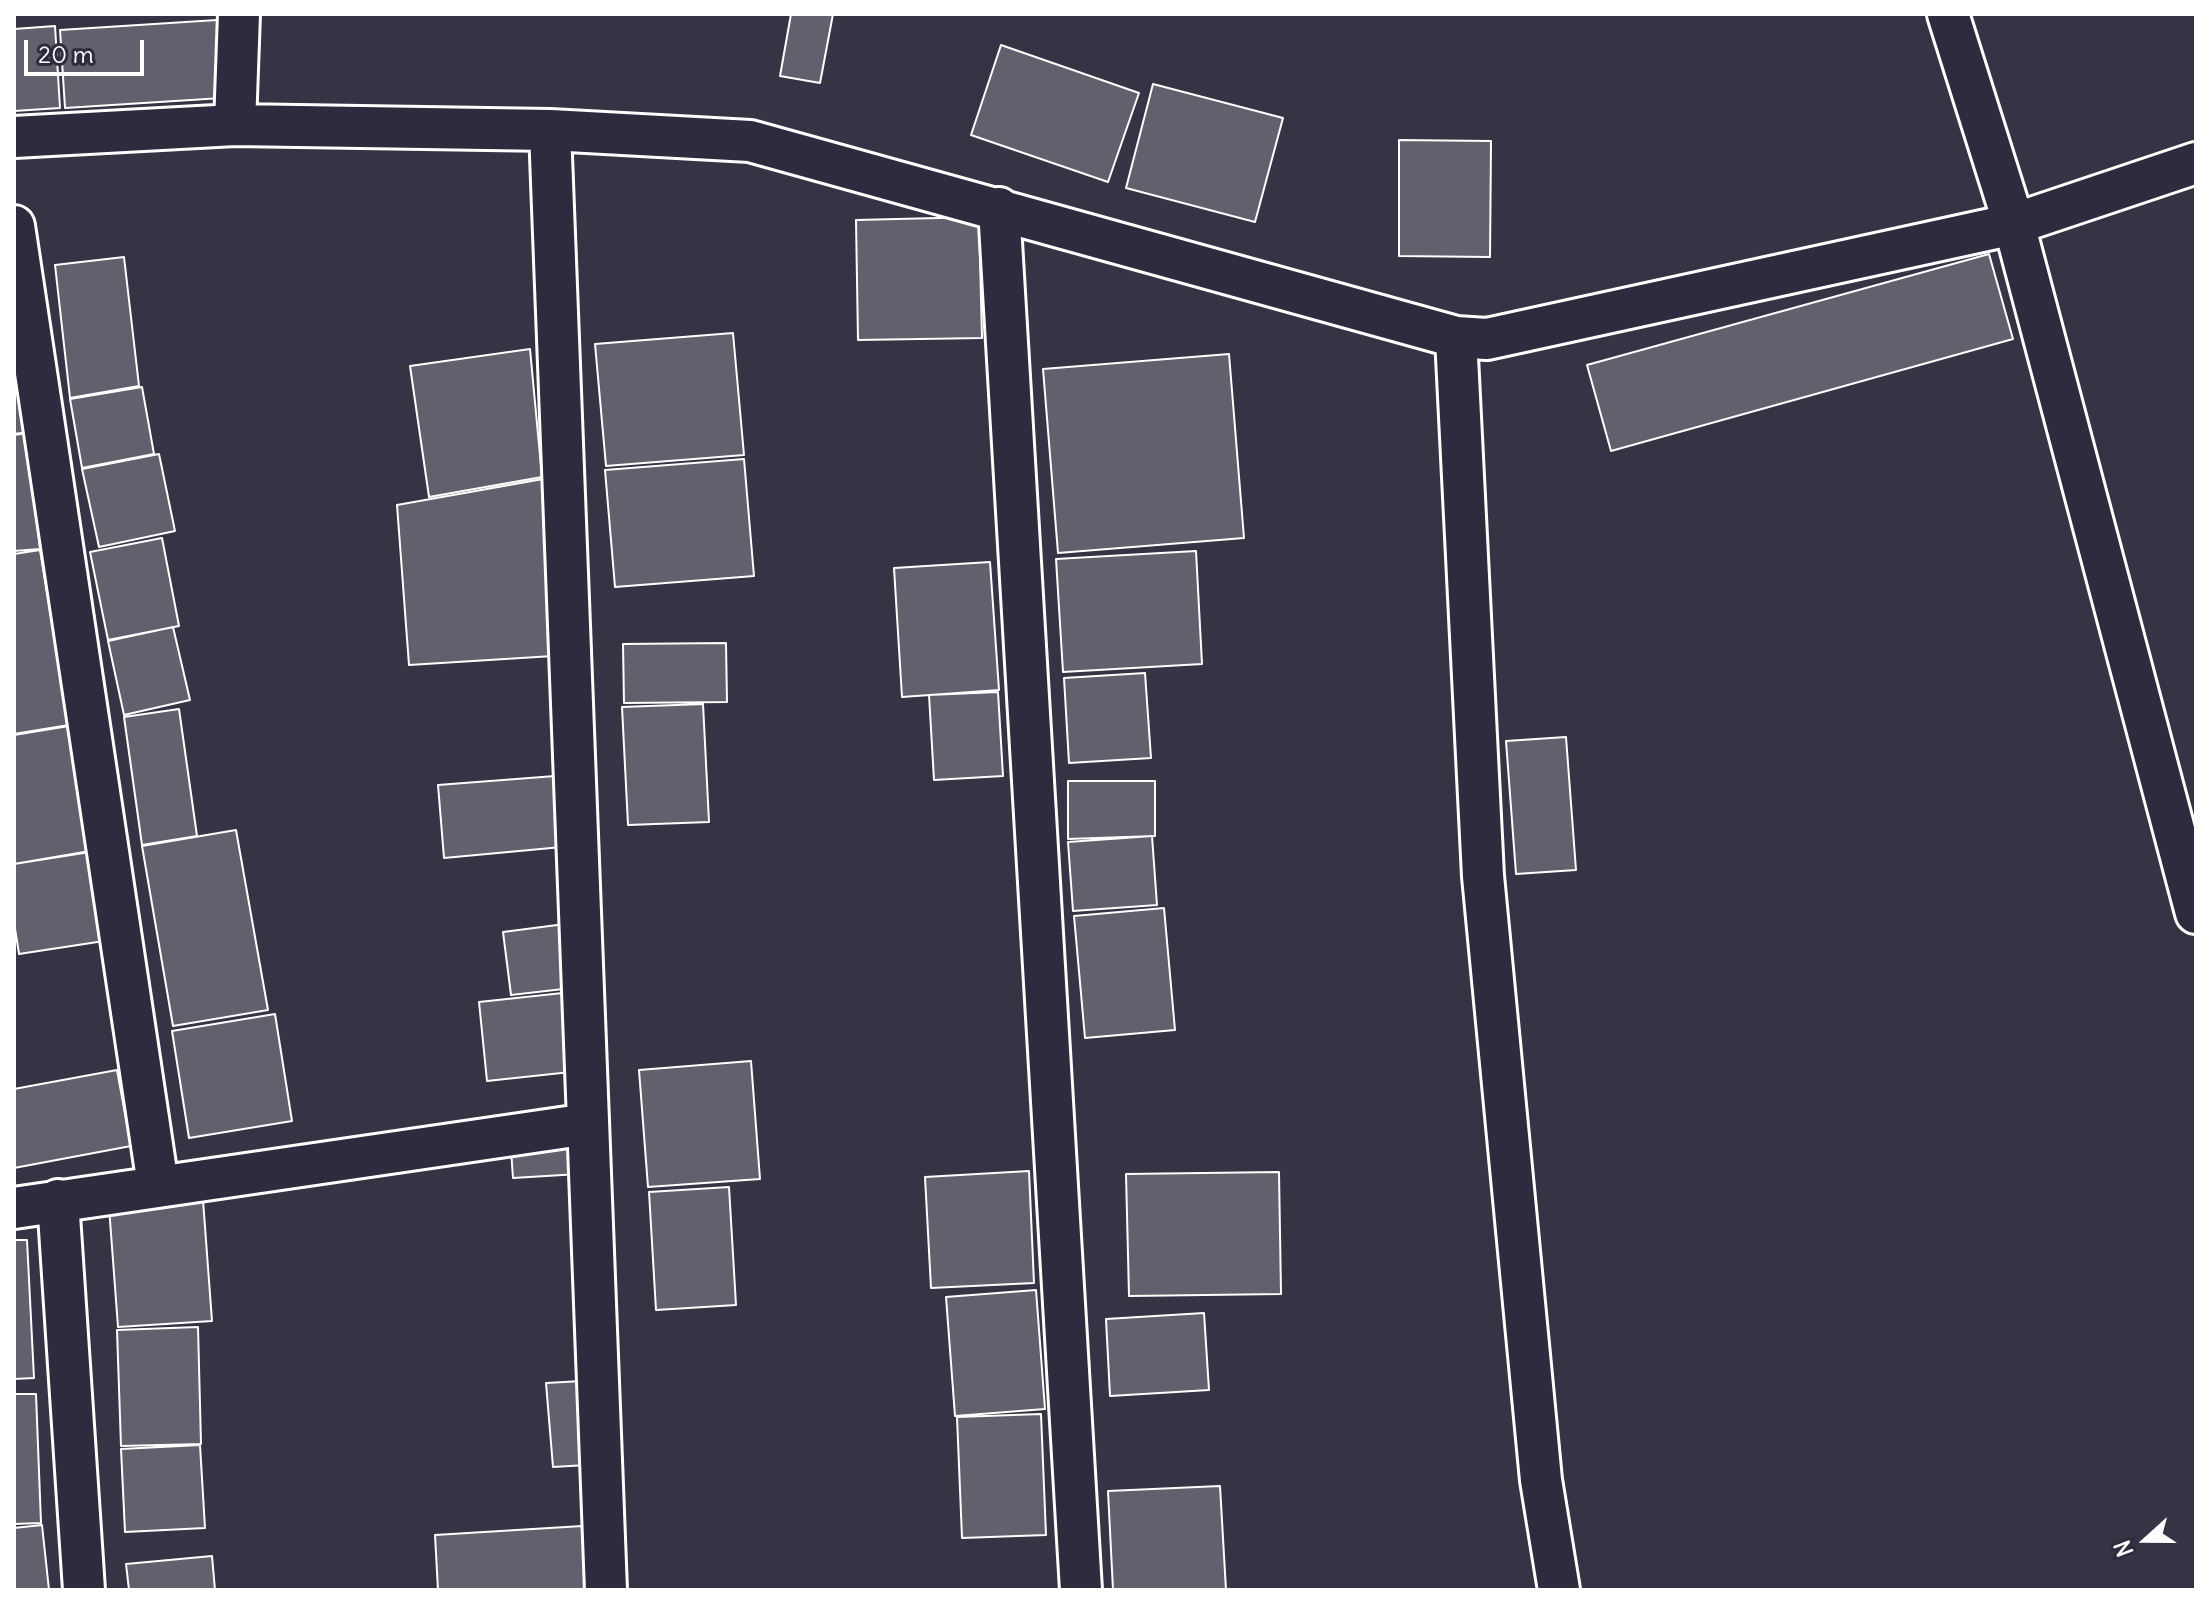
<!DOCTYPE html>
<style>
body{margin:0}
#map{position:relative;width:2210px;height:1604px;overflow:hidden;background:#373345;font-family:Delius,sans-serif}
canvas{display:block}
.frame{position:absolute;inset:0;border:16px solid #fff;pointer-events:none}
.north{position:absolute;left:2106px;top:1500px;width:80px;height:80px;-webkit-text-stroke:6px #2f2a3d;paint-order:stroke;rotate:249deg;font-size:22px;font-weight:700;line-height:32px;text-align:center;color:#fff}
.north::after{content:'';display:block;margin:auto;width:28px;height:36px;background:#fff;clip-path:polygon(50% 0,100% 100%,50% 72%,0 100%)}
.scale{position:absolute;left:24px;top:40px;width:120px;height:36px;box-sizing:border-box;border:4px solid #fff;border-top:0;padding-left:10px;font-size:24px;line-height:28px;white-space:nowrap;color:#fff;-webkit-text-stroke:6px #2f2a3d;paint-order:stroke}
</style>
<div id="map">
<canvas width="2210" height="1604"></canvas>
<div class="frame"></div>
<div class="north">N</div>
<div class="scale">20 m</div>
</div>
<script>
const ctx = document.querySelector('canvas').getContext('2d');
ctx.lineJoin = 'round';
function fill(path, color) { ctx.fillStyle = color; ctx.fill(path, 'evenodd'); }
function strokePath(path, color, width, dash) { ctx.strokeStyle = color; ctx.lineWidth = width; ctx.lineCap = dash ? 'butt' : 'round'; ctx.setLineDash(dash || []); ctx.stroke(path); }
const building = new Path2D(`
 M791,14H833L820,83L780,76Z
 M217,20L222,98L65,108L60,30Z
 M55,26L60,108L14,111V29Z
 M1001,45L1139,93L1108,182L971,135Z
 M1153,84L1283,118L1255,222L1126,188Z
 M1399,140L1491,141L1490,257L1399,256Z
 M979,217L982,338L858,340L856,220Z
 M1989,254L2013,339L1611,451L1587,365Z
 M124,257L139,386L70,398L55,265Z
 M733,333L744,455L606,466L595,344Z
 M530,349L542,477L429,497L410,366Z
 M1229,354L1244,538L1058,553L1043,369Z
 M17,374L28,432L14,434V375Z
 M142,387L154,454L82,468L70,399Z
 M28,433L40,549L14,551V435Z
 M159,454L175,531L99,547L82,469Z
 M744,459L754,576L615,587L605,470Z
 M543,479L553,656L409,665L397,505Z
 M162,538L179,626L108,640L90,552Z
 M40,550L69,725L14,734V554Z
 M1196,551L1202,664L1063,672L1056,559Z
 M990,562L999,690L902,697L894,568Z
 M173,627L190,700L124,715L108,641Z
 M726,643L727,702L624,703L623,644Z
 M1145,673L1151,758L1069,763L1064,678Z
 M998,692L1003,776L934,780L929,695Z
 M703,704L709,822L628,825L622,707Z
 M179,709L197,836L142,845L124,717Z
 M69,726L90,851L14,864V735Z
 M1566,737L1576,870L1516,874L1506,741Z
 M555,776L562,847L444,858L438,785Z
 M1068,781H1155V836L1068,839Z
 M236,830L268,1010L173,1026L142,846Z
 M1152,836L1157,905L1073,911L1068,842Z
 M90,852L104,941L19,954L14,922V864Z
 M1164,908L1175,1030L1085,1038L1074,916Z
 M565,924L572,988L511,995L503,932Z
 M572,992L580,1071L487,1081L479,1002Z
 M275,1014L292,1121L189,1138L172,1031Z
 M751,1061L760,1179L648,1187L639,1070Z
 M117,1070L131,1146L14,1168V1089Z
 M576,1132L579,1174L513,1178L510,1136Z
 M1029,1171L1034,1283L931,1288L925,1177Z
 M1279,1172L1281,1294L1129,1296L1126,1174Z
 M729,1187L736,1305L656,1310L649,1192Z
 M203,1200L212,1321L118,1327L109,1207Z
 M14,1240H27L34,1378L14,1379Z
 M1036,1290L1045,1409L955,1416L946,1297Z
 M1204,1313L1209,1390L1110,1396L1106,1319Z
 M198,1327L201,1444L121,1446L117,1330Z
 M582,1381L587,1465L553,1467L546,1383Z
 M14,1394H36L41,1523L14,1524Z
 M1041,1414L1046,1535L962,1538L957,1417Z
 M200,1445L205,1528L125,1532L121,1449Z
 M1220,1486L1226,1590H1113L1108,1491Z
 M42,1525L49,1590H14V1528Z
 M582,1526L585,1590H438L435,1535Z
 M212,1556L215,1590H129L126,1564Z`);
fill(building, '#635f6d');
strokePath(building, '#fff', 2);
const street = new Path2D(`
 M1948,14L2014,224L2196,913
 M235,125L239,14
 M550,130L606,1590
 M14,137L235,125L550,130L750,141L1456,337L1487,339L2014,224L2196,163
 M999,208L1081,1590
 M14,226L158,1185
 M1456,337L1483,876L1541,1480L1559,1590
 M58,1200L84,1590
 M14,1208L588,1124`);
strokePath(street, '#fff', 46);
strokePath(street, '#2f2a3d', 40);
</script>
